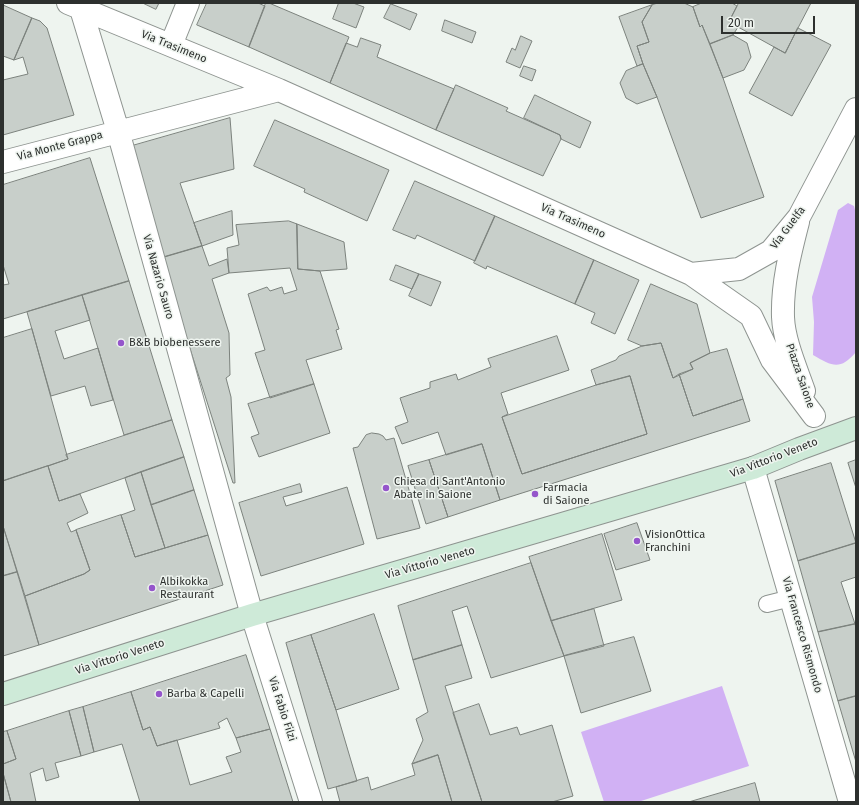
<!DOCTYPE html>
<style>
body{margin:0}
#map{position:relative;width:859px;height:805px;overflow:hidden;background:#eef4ef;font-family:"Fira Sans",sans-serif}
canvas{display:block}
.frame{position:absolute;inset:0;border:4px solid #2d302e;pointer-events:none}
.scale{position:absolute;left:721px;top:16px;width:94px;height:18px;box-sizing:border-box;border:2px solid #2d302e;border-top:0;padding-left:5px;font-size:12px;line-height:14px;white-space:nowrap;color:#2d302e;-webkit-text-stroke:3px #eef4ef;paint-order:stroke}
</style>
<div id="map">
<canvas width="859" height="805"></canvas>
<div class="frame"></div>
<div class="scale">20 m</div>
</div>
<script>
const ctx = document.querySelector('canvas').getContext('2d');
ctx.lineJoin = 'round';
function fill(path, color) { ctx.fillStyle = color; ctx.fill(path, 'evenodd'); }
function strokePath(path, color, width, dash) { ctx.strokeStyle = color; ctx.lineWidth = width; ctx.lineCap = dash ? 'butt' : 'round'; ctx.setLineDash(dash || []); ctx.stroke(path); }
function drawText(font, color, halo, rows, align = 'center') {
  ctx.font = font + ' "Fira Sans",sans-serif'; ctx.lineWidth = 3; ctx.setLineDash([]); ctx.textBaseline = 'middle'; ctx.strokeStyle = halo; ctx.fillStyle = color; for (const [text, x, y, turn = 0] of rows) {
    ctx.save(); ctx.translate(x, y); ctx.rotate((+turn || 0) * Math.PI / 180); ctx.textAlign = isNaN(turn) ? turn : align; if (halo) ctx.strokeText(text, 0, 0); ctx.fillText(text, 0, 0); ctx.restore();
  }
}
fill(new Path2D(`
 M848,203L854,206L856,214V352C840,371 832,366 813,355L814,322L812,297L838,210Z
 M722,686L749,766L638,802H604L581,732Z`), '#d1b1f4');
const building = new Path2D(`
 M143,3H159L156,9Z
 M207,3H258L265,6L249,47L197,25Z
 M266,3H269L349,37L330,83L249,47Z
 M339,3H353L364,7L356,28L333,19Z
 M658,3H684L693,7L700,27L702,25L723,78L764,197L701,218L657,97L643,64L637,46L649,42L642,22L652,5Z
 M702,3H732L737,6L729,22L738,27L733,35L710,44L702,25L700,27L693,7Z
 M739,3H811L785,53L729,22Z
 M391,4L417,14L410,30L384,18Z
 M3,5L32,18L14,60L3,56Z
 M652,5L642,22L649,42L637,46L643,64L637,66L619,17Z
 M32,18L40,21L47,28L74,115L3,135V80L28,74L23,57L14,60Z
 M445,20L476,32L472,43L442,31Z
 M798,28L831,45L792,116L749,93L774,47L785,53Z
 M733,35L747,43L751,57L744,70L723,78L710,44Z
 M521,36L532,41L520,68L506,62L512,48L515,50Z
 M361,38L381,45L377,57L454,89L436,130L330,83L346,43L357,47Z
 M643,64L657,97L637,104L626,98L620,83L626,71Z
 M524,66L536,70L532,81L520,76Z
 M456,85L508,108L506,111L560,135L561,139L543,176L436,130Z
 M535,95L591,122L580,148L561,139L560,135L524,118Z
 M230,118L234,169L180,183L202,246L161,258L125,148Z
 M275,120L389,170L367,221L304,192L305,189L254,166Z
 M90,158L129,281L3,319V285L9,284L3,265V185Z
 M415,181L495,216L475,261L417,235L415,239L393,230Z
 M232,211L233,235L202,246L194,223Z
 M495,216L594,260L575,304L487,266L486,269L474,263Z
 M289,221L297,224L298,269L320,271L339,329L336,330L342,349L306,360L314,384L270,398L255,353L265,350L248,294L267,287L270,291L282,287L284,294L297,290L290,268L229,273L227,248L239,245L236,225Z
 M297,224L344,242L347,269L320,271L298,269Z
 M202,246L209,266L227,259L229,273L212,279L229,333L230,375L226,378L231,397L235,483H233L161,258Z
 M594,260L639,280L615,334L591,323L595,313L575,304Z
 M396,265L419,274L412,289L390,280Z
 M419,274L441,282L431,306L409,296Z
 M129,281L172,420L124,435L82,295Z
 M651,284L697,304L710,353L690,363L693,369L673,378L661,343L642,346L628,340Z
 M82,295L90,320L55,331L64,359L98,348L113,400L91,406L85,386L51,396L27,312Z
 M32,329L68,459L3,481V338Z
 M557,336L569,370L501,393L508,414L502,417L522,474L647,434L630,376L596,385L591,370L616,360L619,356L642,346L661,343L673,378L679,374L693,416L743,399L750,421L500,500L482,444L446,455L438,432L402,444L395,427L408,422L400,398L430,388V382L456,374L458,380L491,367L488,359Z
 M727,349L743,399L693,416L679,374L693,369L690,363L710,353Z
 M630,376L647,434L522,474L502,417L596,385Z
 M314,384L330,433L259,457L251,437L259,434L248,404Z
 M172,420L184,457L59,501L48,466L68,459L66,455Z
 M372,433L379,434L383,436L386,440L394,438L420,528L377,539L353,448L358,447L366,435Z
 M482,444L500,500L448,517L429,460Z
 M184,457L194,490L151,505L141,472Z
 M429,460L448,517L426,524L408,466Z
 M856,460V488L848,463Z
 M831,463L856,543L798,561L775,481Z
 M48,466L59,501L80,494L88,513L67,523L71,532L76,530L90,570L84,574L25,596L3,526V481Z
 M141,472L165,548L135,557L121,515L135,510L125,478Z
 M300,484L302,492L283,497L286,506L347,487L364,544L261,576L239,503Z
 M194,490L208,535L165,548L151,505Z
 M121,515L135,557L208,535L223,585L39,645L25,596L84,574L90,570L76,530Z
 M637,523L650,560L616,570L604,534Z
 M3,526L17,572L3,576Z
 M602,534L622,600L551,621L529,557Z
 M856,543V577L841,582L855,624L818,632L798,561Z
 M531,563L564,656L491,678L467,606L452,611L462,645L413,660L398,606Z
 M17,572L39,645L3,656V576Z
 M594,609L604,646L564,656L551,621Z
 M374,614L399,689L336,710L311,635Z
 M855,624L856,628V696L838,701L818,632Z
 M311,635L336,710L357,781L328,789L286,643Z
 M634,637L651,691L581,713L564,656Z
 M462,645L472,678L445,686L482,802H452L438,755L412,764L423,740L416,719L428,712L413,660Z
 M246,655L270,729L236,738L227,718L218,723L220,728L157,746L150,727L143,730L131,692Z
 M131,692L143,730L150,727L157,746L177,740L190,785L232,772L226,757L241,752L236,738L270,729L293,802H140L122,744L94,752L83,707Z
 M856,696V762L838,701Z
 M479,704L490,735L517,727L520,735L552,725L573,796L552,802H482L453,713Z
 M83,707L94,752L81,756L69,711Z
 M69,711L81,756L55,763L59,777L46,781L43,768L30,773L36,802H11L3,773V764L16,759L7,731Z
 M7,731L16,759L3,764V732Z
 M438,755L452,802H340L336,787L368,777L371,790L415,775L412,764Z
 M3,773L11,802H3Z
 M755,783L760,802H689Z`);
fill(building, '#c8cfca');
strokePath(building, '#7c827d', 1);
const lane = new Path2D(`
 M767,604L791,598`);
const street = new Path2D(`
 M68,3L279,90L691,274L751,316L772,360L814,416
 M81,9L118,131L252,615L311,802
 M171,45L188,3
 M3,162L279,90
 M798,222C790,253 782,284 783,317C784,341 796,368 804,391
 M691,274L739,269L771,251L799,217L856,109
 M753,468L850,802`);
const secondary = new Path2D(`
 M3,694L252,615L753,468L799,449L856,428`);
strokePath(lane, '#8e9490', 18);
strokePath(street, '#8e9490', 24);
strokePath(secondary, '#8e9490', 24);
strokePath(lane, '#fff', 16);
strokePath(street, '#fff', 22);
strokePath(secondary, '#ceead8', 22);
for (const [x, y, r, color] of [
 [121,343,4,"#9555cb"],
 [386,488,4,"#9555cb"],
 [535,494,4,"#9555cb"],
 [637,541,4,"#9555cb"],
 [152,588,4,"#9555cb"],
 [159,694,4,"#9555cb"]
]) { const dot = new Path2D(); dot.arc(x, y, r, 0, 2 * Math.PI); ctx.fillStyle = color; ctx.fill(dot); strokePath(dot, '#eef4ef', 1.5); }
drawText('11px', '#2d302e', '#eef4ef', [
 ["Via Trasimeno",174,47,22],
 ["Via Monte Grappa",60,146,-15],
 ["Via Trasimeno",573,221,24],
 ["Via Guelfa",788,228,-53],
 ["Via Nazario Sauro",158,277,74],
 ["Piazza Saione",800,376,71],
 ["Via Vittorio Veneto",774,458,-21],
 ["Via Vittorio Veneto",430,563,-16],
 ["Via Francesco Rismondo",802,635,74],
 ["Via Vittorio Veneto",120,657,-18],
 ["Via Fabio Filzi",282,709,72]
]);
drawText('11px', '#2d302e', '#eef4ef', [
 ["B&B biobenessere",129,343],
 ["Chiesa di Sant'Antonio",394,482],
 ["Abate in Saione",394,495],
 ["Farmacia",543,488],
 ["di Saione",543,501],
 ["VisionOttica",645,535],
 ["Franchini",645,548],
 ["Albikokka",160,582],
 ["Restaurant",160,595],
 ["Barba & Capelli",167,694]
], 'left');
</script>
